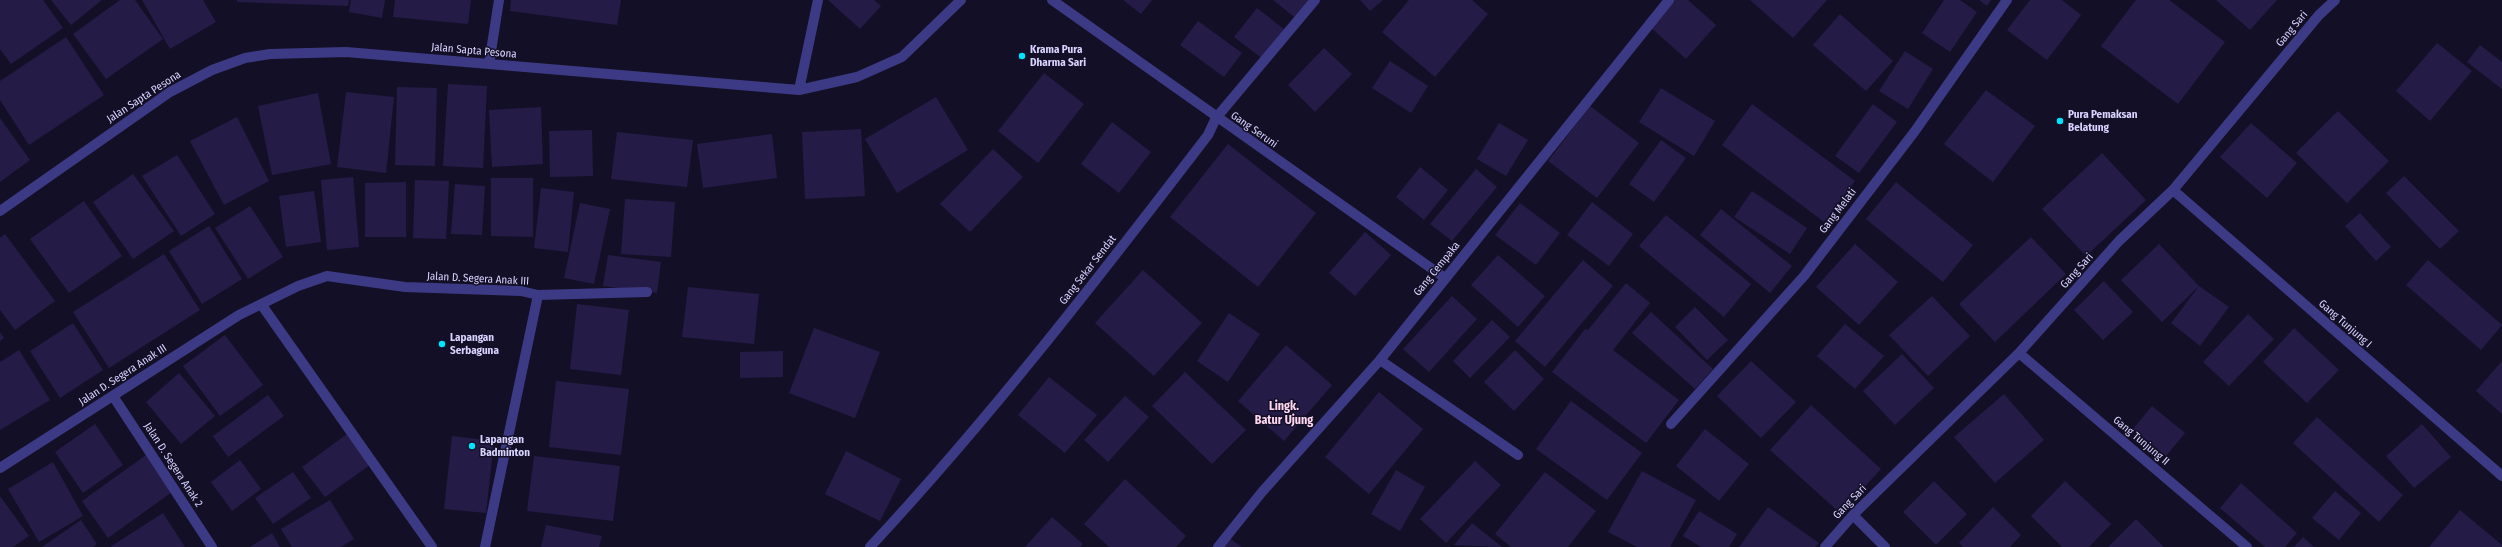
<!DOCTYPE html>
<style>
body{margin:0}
canvas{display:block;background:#130f26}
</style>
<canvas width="2502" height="547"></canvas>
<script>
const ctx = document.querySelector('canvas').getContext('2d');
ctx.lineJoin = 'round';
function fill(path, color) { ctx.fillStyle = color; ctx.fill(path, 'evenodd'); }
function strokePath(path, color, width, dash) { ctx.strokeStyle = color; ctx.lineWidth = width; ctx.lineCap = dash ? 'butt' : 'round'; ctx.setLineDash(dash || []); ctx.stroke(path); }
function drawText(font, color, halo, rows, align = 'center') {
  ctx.font = font + ' "Fira Sans Condensed",sans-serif'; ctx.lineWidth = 3; ctx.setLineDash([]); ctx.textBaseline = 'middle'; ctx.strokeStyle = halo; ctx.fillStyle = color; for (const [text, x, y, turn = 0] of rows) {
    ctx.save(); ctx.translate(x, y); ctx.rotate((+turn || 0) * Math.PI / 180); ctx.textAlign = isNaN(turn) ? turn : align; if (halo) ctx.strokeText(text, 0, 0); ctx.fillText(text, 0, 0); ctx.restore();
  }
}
fill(new Path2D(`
 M0,0H43L63,28L11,64L0,49Z
 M51,0H102L71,25Z
 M120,0H135L163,39L106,79L73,34Z
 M142,0H203L216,22L170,49Z
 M237,0H349L348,6L237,2Z
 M351,0H385L382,18L349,12Z
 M395,0H471L468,24L393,17Z
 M511,0H621L617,25L510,11Z
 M828,0H874L881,6L860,29Z
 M1123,0H1152L1141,14Z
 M1273,0H1313L1298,20Z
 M1360,0H1383L1370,11Z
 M1409,0H1472L1488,14L1435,77L1382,32Z
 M1672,0H1688L1716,25L1686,59L1649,26Z
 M1750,0H1827L1793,38Z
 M1944,0H1960L1977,12L1950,52L1922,33Z
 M1979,0H1991L1987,6Z
 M2030,0H2062L2081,15L2047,60L2007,30Z
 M2136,0H2169L2225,42L2178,104L2101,46Z
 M2216,0H2277L2250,30Z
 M1257,8L1285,30L1263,59L1234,37Z
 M1840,14L1893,61L1866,91L1813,45Z
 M1198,21L1242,53L1224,77L1180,45Z
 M66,37L104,95L29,145L0,100V81Z
 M2437,43L2472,71L2430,121L2396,91Z
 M2480,45L2502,62V89L2467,62Z
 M1324,48L1352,74L1315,112L1288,85Z
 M1905,51L1933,69L1908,109L1879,91Z
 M1390,61L1428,86L1411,113L1372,88Z
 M1044,73L1084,104L1038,163L998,131Z
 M448,84L487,86L483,168L443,166Z
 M397,87L437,88L435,166L395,165Z
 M1661,88L1715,121L1694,156L1639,122Z
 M1986,90L2035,126L1993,182L1944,144Z
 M346,92L394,97L386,173L337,167Z
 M318,93L331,164L272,175L258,106Z
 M936,97L968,150L897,193L865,139Z
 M1752,104L1855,181L1824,222L1722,145Z
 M1873,104L1897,122L1859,173L1835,156Z
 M1590,106L1639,143L1597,198L1548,161Z
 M541,107L543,164L492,167L489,110Z
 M2338,111L2389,161L2347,203L2296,153Z
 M237,117L269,181L224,205L190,141Z
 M0,118L30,160L0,182Z
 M1112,122L1151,152L1119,193L1081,164Z
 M1499,123L1528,140L1506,176L1477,159Z
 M2251,123L2297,163L2267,198L2220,157Z
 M861,129L865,196L805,199L802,132Z
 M592,130L593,176L550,177L549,131Z
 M617,132L693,140L687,187L611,179Z
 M772,134L777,178L703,188L697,144Z
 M1661,140L1686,158L1654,202L1629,184Z
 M1228,144L1316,213L1258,287L1170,217Z
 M993,149L1023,177L970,232L940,204Z
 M2102,153L2146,200L2086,256L2042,209Z
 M177,155L215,214L181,236L142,176Z
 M1420,167L1448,190L1424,220L1396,197Z
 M1476,169L1497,187L1452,241L1430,224Z
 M133,174L174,231L133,259L93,202Z
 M2404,176L2459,231L2440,249L2386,193Z
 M353,177L359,247L327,250L321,180Z
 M491,178H533V237L491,236Z
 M415,180L449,181L446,239L413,238Z
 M406,182V237H365V183Z
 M1896,182L1973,245L1943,282L1866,219Z
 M455,184L485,186L482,235L451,234Z
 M541,188L574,192L568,252L534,248Z
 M314,191L321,242L286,247L279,196Z
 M1752,191L1807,228L1790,254L1734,217Z
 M625,199L675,202L671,257L621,254Z
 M84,201L122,256L69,293L30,239Z
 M1592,202L1633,234L1609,266L1567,235Z
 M580,203L610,209L594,284L564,278Z
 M1520,203L1560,233L1536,265L1495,235Z
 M250,206L283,257L248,279L215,228Z
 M1721,209L1792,266L1770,293L1700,235Z
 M2360,213L2391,247L2376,261L2345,226Z
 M1666,215L1751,284L1724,317L1639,246Z
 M209,226L242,279L202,304L169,251Z
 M1365,232L1391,255L1355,296L1329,273Z
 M5,234L55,301L15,330L0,310V238Z
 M2031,237L2066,274L1995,342L1959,304Z
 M1855,244L1898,282L1859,325L1816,287Z
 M2159,244L2199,286L2229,307L2200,346L2171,323L2199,286L2162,322L2121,280Z
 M164,254L200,310L109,368L73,312Z
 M608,255L661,262L657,293L603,286Z
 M1498,255L1545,296L1518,327L1471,285Z
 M1583,260L1613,286L1545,367L1515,341Z
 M2428,260L2502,325L2481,350L2406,285Z
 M1143,270L1202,323L1154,376L1095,323Z
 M2104,281L2133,312L2103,340L2074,310Z
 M1626,283L1650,303L1613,350L1679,400L1646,443L1552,372L1585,329L1588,330Z
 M688,287L759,294L754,344L682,337Z
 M1452,296L1477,319L1429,372L1403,349Z
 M1932,296L1970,336L1928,376L1889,335Z
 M577,304L629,310L621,375L570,369Z
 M1695,307L1728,340L1707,360L1675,327Z
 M1651,312L1713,369L1695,389L1632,333Z
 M1229,313L1260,334L1228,382L1197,361Z
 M2248,314L2274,339L2229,386L2203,362Z
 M1492,320L1510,337L1470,378L1453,361Z
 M73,323L103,370L60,398L30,351Z
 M1845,324L1884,356L1855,389L1817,356Z
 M814,328L880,352L855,418L789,393Z
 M2294,328L2339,370L2307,403L2263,362Z
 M0,332L4,338L0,341Z
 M225,335L263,385L220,416L183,366Z
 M1286,345L1332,385L1284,441L1238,401Z
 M19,350L50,400L0,430V362Z
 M1515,350L1544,379L1514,411L1484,382Z
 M783,351V377L740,378V352Z
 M1902,354L1934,388L1895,425L1863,391Z
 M1751,361L1796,402L1761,438L1717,396Z
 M2502,361V414L2476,391Z
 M1185,372L1246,430L1212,464L1152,406Z
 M179,373L215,416L181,444L146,402Z
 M1049,377L1097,415L1065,453L1018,415Z
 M556,381L629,389L621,455L549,447Z
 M1379,392L1423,429L1369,494L1325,457Z
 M2004,394L2044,440L1995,483L1954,437Z
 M268,395L284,416L228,457L213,436Z
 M1125,396L1149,417L1108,462L1084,440Z
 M1571,401L1642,453L1607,500L1536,449Z
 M1811,405L1881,469L1840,513L1770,450Z
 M2152,406L2185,433L2166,456L2133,429Z
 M2317,417L2403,495L2379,522L2293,443Z
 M95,424L123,465L83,493L55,452Z
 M2422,424L2451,457L2414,488L2386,456Z
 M1705,429L1749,464L1719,501L1676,466Z
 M347,434L370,465L325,497L302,467Z
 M452,436L494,441L486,513L444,509Z
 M846,451L901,479L880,521L825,494Z
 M146,455L172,492L108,538L82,501Z
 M534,456L620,466L613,521L527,511Z
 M240,460L261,489L232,511L211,482Z
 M1475,461L1501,485L1446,543L1420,519Z
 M53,462L83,516L39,542L8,489Z
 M1396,470L1425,487L1400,531L1371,514Z
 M1642,471L1696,500L1670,547H1637L1608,532Z
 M293,472L311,498L273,524L255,498Z
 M1545,472L1596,511L1568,547H1511L1495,534Z
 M1125,479L1186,536L1176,547H1109L1084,524Z
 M1934,481L1967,514L1936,545L1903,512Z
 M2065,481L2111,524L2089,547H2062L2031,516Z
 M2241,483L2297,533L2285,547H2265L2220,508Z
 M2335,491L2361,513L2339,540L2312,518Z
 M0,496L29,536L13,547H0Z
 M330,500L354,539L341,547H292L281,529Z
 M1768,507L1819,543L1815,547H1739Z
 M1993,507L2021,535L2010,547H1963L1959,543Z
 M2460,510L2502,545V547H2429Z
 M1699,511L1737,534L1729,547H1701L1683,536Z
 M163,513L185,547H110Z
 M1052,517L1083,544L1080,547H1025Z
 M2136,519L2164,547H2108Z
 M81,520L97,544L93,547H42Z
 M1472,523L1502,547L1454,545Z
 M546,525L602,536L599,547H541Z
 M272,533L280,547H250Z
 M2303,537L2314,547H2294Z
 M1229,538L1242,547H1222Z`), '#241b47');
strokePath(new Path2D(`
 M1052,0L1445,278
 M489,64L499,0
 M799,90L818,0
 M2173,190L2502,476
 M0,211L170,92L212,70L245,58L270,54L346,52L799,90L857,77L902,57L961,0
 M538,295L647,292
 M261,304L432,547
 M2019,353L2247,547
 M1380,360L1518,455
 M113,396L212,547
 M1671,424L1804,276L1915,131L2007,0
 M0,468L239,315L298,286L327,276L405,287L521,291L538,295L485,547
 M1853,515L1885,547
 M870,547C991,417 1100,276 1208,135L1216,118L1315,0
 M1218,547L1262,492L1380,360L1669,0
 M1825,547L1853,515L2019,353L2119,241L2173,190L2319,15L2335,0`), '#3d3a85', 10);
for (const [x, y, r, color] of [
 [1022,56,4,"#00e5ff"],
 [2060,121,4,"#00e5ff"],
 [442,344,4,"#00e5ff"],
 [472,446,4,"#00e5ff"]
]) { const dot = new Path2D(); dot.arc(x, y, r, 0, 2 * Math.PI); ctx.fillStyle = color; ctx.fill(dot); strokePath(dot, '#130f26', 1.5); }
drawText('11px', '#d9d4ff', '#130f26', [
 ["Gang Sari",2292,29,-50],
 ["Jalan Sapta Pesona",474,51,5],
 ["Jalan Sapta Pesona",144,97,-33],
 ["Gang Seruni",1254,130,35],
 ["Gang Melati",1838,211,-53],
 ["Gang Cempaka",1437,269,-51],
 ["Gang Sekar Sendat",1088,270,-52],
 ["Gang Sari",2077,271,-48],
 ["Jalan D. Segera Anak III",478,279,3],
 ["Gang Tunjung I",2345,324,41],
 ["Jalan D. Segera Anak III",123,375,-33],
 ["Gang Tunjung II",2141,441,40],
 ["Jalan D. Segera Anak 2",173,465,57],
 ["Gang Sari",1850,502,-46]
]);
drawText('bold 11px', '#d9d4ff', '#130f26', [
 ["Krama Pura",1030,50],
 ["Dharma Sari",1030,63],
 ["Pura Pemaksan",2068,115],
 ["Belatung",2068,128],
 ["Lapangan",450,338],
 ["Serbaguna",450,351],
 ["Lapangan",480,440],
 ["Badminton",480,453]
], 'left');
drawText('bold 12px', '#ffd6f0', '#130f26', [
 ["Lingk.",1284,407],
 ["Batur Ujung",1284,421]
]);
</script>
